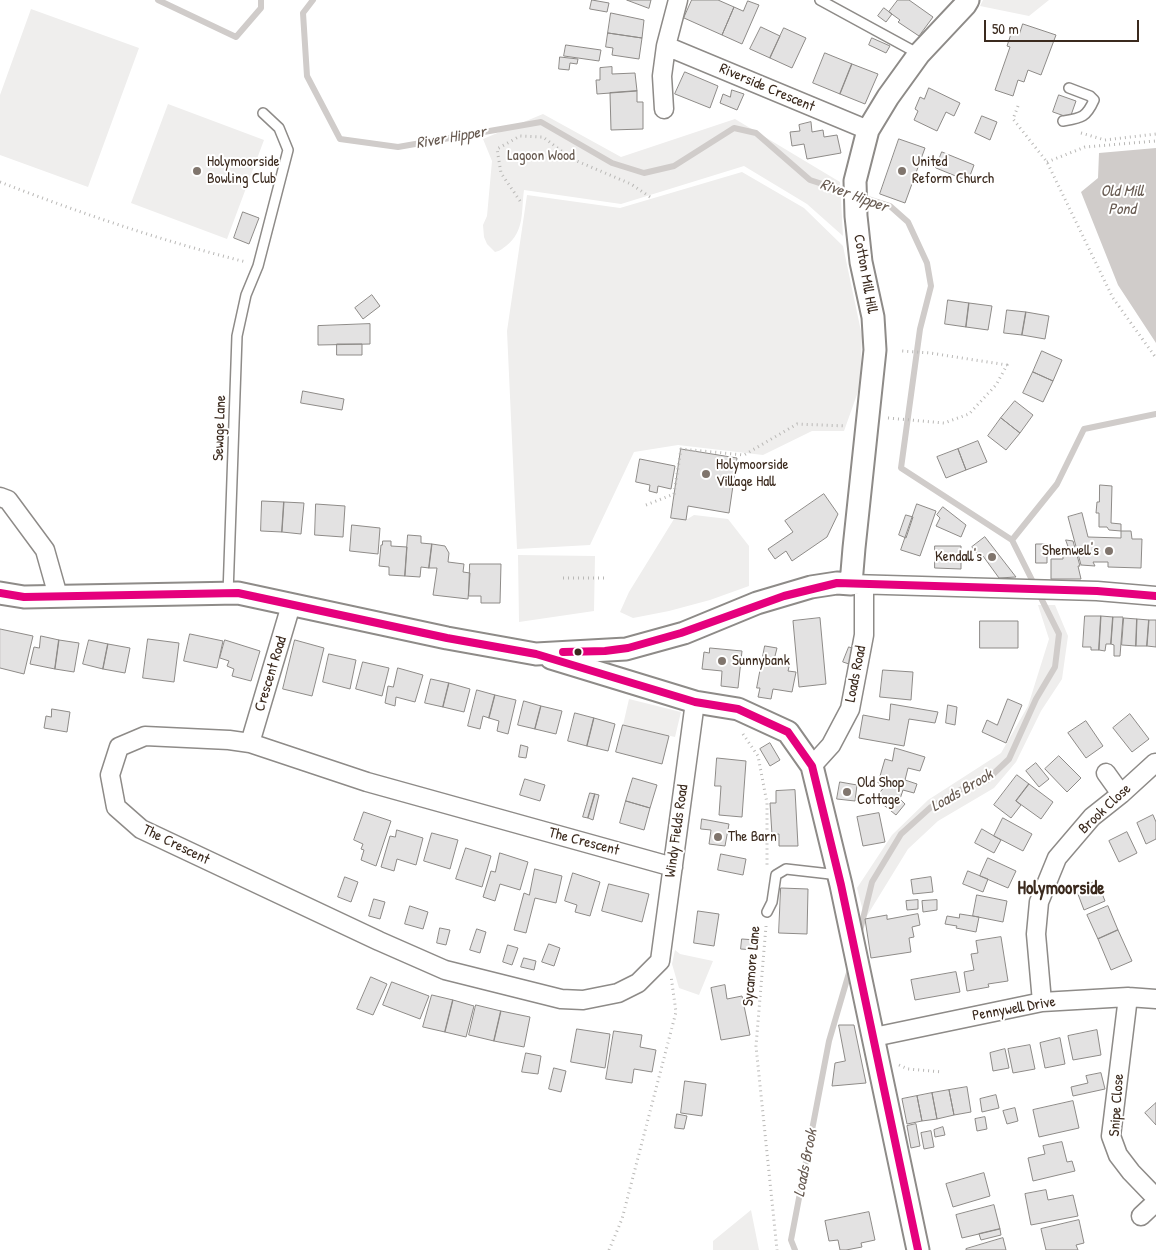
<!DOCTYPE html>
<style>
body{margin:0}
#map{position:relative;width:1156px;height:1250px;overflow:hidden;background:#fff;font-family:"Patrick Hand",sans-serif}
canvas{display:block}
.scale{position:absolute;left:984px;top:20px;width:155px;height:22px;box-sizing:border-box;border:2px solid #3b2a1e;border-top:0;padding-left:6px;font-size:15px;line-height:18px;white-space:nowrap;color:#3b2a1e;-webkit-text-stroke:4px #fff;paint-order:stroke}
</style>
<div id="map">
<canvas width="1156" height="1250"></canvas>
<div class="scale">50 m</div>
</div>
<script>
const ctx = document.querySelector('canvas').getContext('2d');
ctx.lineJoin = 'round';
function fill(path, color) { ctx.fillStyle = color; ctx.fill(path, 'evenodd'); }
function strokePath(path, color, width, dash) { ctx.strokeStyle = color; ctx.lineWidth = width; ctx.lineCap = dash ? 'butt' : 'round'; ctx.setLineDash(dash || []); ctx.stroke(path); }
function drawText(font, color, halo, rows, align = 'center') {
  ctx.font = font + ' "Patrick Hand",sans-serif'; ctx.lineWidth = 4; ctx.setLineDash([]); ctx.textBaseline = 'middle'; ctx.strokeStyle = halo; ctx.fillStyle = color; for (const [text, x, y, turn = 0] of rows) {
    ctx.save(); ctx.translate(x, y); ctx.rotate((+turn || 0) * Math.PI / 180); ctx.textAlign = isNaN(turn) ? turn : align; if (halo) ctx.strokeText(text, 0, 0); ctx.fillText(text, 0, 0); ctx.restore();
  }
}
fill(new Path2D(`
 M983,0H1049L1029,16L980,6Z
 M31,9L139,48L88,187L0,155V95Z
 M168,104L264,140L227,239L131,203Z
 M543,114L621,157L735,119L840,182L843,236L807,204L744,166L621,204L524,190C521,212 525,231 506,246C502,249 500,251 495,252L487,244L484,237L483,225L487,216L492,161L483,139Z
 M742,172L804,208L843,246L862,336L860,386L844,431H812L763,455L678,445L634,452L590,545L517,549L507,331L527,195L620,208Z
 M694,515L728,519L749,546V586L710,600L669,611L633,618L620,612L629,592L674,519L686,520Z
 M518,555L595,556L594,611L519,622Z
 M1038,605H1055L1068,636L1062,679L1041,711L1016,762L994,788L938,821L908,849L865,919L857,888L892,835L928,800L1001,753L1028,706L1049,639Z
 M629,699L681,712L675,737L623,725Z
 M675,950L680,954L713,961L699,995L679,988L672,964Z
 M751,1210L759,1250H713V1241Z`), '#efeeed');
fill(new Path2D(`
 M1156,148V343L1118,285L1081,192L1098,178L1099,153Z`), '#d0ccca');
strokePath(new Path2D(`
 M158,0L236,37L261,8V0
 M313,0L303,13L307,76L340,139L398,147L541,122L612,163L644,173L674,166L734,128L756,133L810,180L890,206L908,222L927,263L931,286L920,329L901,468L1012,540L1057,484L1084,429L1156,414
 M859,935L872,882L901,834L931,807L962,789L987,780L1009,759L1036,699L1055,667L1059,634L1012,540
 M795,1250L791,1240L829,1041L851,966`), '#d0ccca', 6);
const building = new Path2D(`
 M592,0L609,3L607,12L590,9Z
 M627,0H651L649,8Z
 M692,0H718L734,7L722,35L684,18Z
 M898,0H909L933,17L919,36L898,22L900,20L889,12Z
 M748,1L759,5L742,44L722,35L734,7L743,11Z
 M884,8L892,14L886,22L878,16Z
 M611,13L644,20L642,38L608,33Z
 M1023,24L1056,35L1041,75L1028,70L1024,82L1018,80L1013,96L995,90L1010,47L1007,46L1012,31L1019,34Z
 M761,27L780,36L770,58L750,49Z
 M784,28L806,38L792,68L770,58Z
 M608,33L642,38L639,59L612,55L613,48L606,47Z
 M872,38L890,46L886,53L869,45Z
 M566,45L601,50L599,61L564,56Z
 M825,53L852,64L840,94L813,83Z
 M560,57L578,59L577,64L570,63L569,70L559,69Z
 M852,64L878,74L865,104L840,94Z
 M612,67V74L635,73L637,91L597,94L596,80H600V68Z
 M685,72L718,86L710,108L675,94Z
 M929,88L960,103L954,116L946,112L937,131L914,120L918,111L915,109L920,97L924,99Z
 M732,90L744,94L737,110L720,103L723,94L730,97Z
 M637,91V102H643V129L611,130L610,93Z
 M1059,95L1076,101L1070,118L1053,112Z
 M982,116L997,122L990,140L975,133Z
 M811,122L812,132L823,130L824,137L837,135L841,153L807,159L804,144L792,146L790,132L800,131L799,125Z
 M899,139L925,148L905,203L880,194Z
 M942,152L974,165L968,181L936,168Z
 M243,212L259,218L249,244L234,238Z
 M372,295L380,306L363,319L355,308Z
 M948,300L969,303L966,327L945,324Z
 M969,303L992,306L988,330L966,327Z
 M1007,310L1026,312L1022,335L1004,333Z
 M1026,312L1049,316L1045,339L1022,335Z
 M370,324V344L318,345V326Z
 M337,344H362V355H337Z
 M1042,351L1062,360L1053,381L1033,372Z
 M1033,372L1053,381L1043,402L1023,393Z
 M303,391L344,399L342,410L301,403Z
 M1015,401L1033,415L1020,433L1001,418Z
 M1001,418L1020,433L1006,450L988,436Z
 M978,441L987,462L966,470L958,449Z
 M681,449L737,458L729,513L688,506L686,520L671,518Z
 M958,449L966,470L946,478L937,457Z
 M640,459L675,466L671,489L658,486L657,493L649,491L650,485L636,482Z
 M1100,485L1112,486L1111,523L1121,524V531L1109,530L1107,527H1099V513H1096L1097,502H1099Z
 M824,494L838,514L827,537L792,561L786,551L775,559L768,549L793,532L785,521Z
 M262,501L284,502L282,532L261,531Z
 M284,502L304,503L301,534L282,532Z
 M316,504L345,506L343,537L315,535Z
 M917,504L936,511L920,556L901,550Z
 M943,507L966,525L961,537L936,526L940,518L937,515Z
 M1082,513L1088,537L1121,538V531H1131L1132,539H1142L1141,568L1108,567V562H1093L1095,566L1081,565L1068,517Z
 M906,515L913,517L906,538L899,535Z
 M352,525L380,528L378,554L350,551Z
 M408,535L421,536V543L432,544L429,568L421,567L420,577L405,576Z
 M985,537L1016,577L999,578L983,556L980,558L972,547Z
 M1066,540L1073,541L1080,566H1078L1081,579H1051V559H1063V553H1070Z
 M383,541H391V546L407,547L405,576L389,575V567L379,566L381,545H382Z
 M432,544L445,546L449,553L448,562L464,564L463,572L470,573L468,599L433,595L437,568H429Z
 M1036,544H1047V563H1036Z
 M935,546H961V569L935,568Z
 M470,564H501L500,603H481V596H469Z
 M1085,616H1101L1099,650H1091V647H1083Z
 M1101,616L1113,617L1111,644H1106L1105,651L1099,650Z
 M1113,617H1123L1120,656H1114V645L1111,644Z
 M820,618L826,684L799,687L793,621Z
 M1124,618L1137,619L1136,646L1122,645Z
 M1137,619L1149,620L1147,646H1136Z
 M1149,620H1156V647L1147,646Z
 M980,621H1018V648H980Z
 M0,629L33,636L24,674L0,668Z
 M190,634L223,641L217,668L184,661Z
 M41,636L59,640L55,669L30,664L34,647L39,648Z
 M148,639L179,643L174,682L143,678Z
 M59,640L79,643L74,672L55,669Z
 M89,640L108,644L103,669L83,664Z
 M225,640L260,651L251,681L232,676L234,669L227,666L229,661L220,658Z
 M295,640L324,648L312,696L283,689Z
 M108,644L130,648L125,673L103,669Z
 M765,646L777,648L774,660L790,663L788,671L796,672L792,692L773,689L771,699L758,697L760,688H757Z
 M849,647L857,650L852,665L843,662Z
 M710,648L742,651L738,688L721,686L722,671L702,669L704,652L709,653Z
 M329,654L356,660L350,689L323,682Z
 M363,662L389,668L382,696L356,689Z
 M398,668L423,675L415,702L396,697L395,706L385,703L388,686L393,687Z
 M883,670L913,672L911,700L880,697Z
 M431,679L449,683L443,707L425,703Z
 M449,683L470,689L464,712L443,707Z
 M477,690L495,695L489,718L483,716L480,729L468,726Z
 M495,695L516,700L508,734L497,731L499,721L489,718Z
 M1008,699L1022,705L1006,743L982,732L987,720L997,725Z
 M524,701L541,706L535,729L518,725Z
 M891,704L938,712L935,723L909,719L904,746L859,738L863,715L889,720Z
 M948,705L957,707L955,725L946,723Z
 M541,706L562,711L556,734L535,729Z
 M52,709L70,712L67,732L44,728L46,716L51,717Z
 M575,713L594,718L587,746L568,741Z
 M1130,714L1149,739L1132,752L1113,728Z
 M594,718L615,724L608,751L587,746Z
 M1086,721L1103,746L1086,758L1068,733Z
 M623,725L669,736L662,764L616,752Z
 M770,743L780,760L770,766L760,749Z
 M521,745L528,747L526,758L519,757Z
 M895,748L925,757L920,771L908,768L905,780L917,784L914,793L903,790L900,799L905,804L896,815L875,798L886,785L878,783L885,759L892,761Z
 M1059,756L1081,778L1067,792L1045,769Z
 M717,758L746,761L742,817L719,815L721,786H715Z
 M1036,763L1049,779L1039,787L1026,771Z
 M1017,775L1029,784L1016,801L1021,805L1011,818L994,805Z
 M633,778L657,785L650,808L626,801Z
 M525,779L545,785L540,801L520,795Z
 M840,782L857,785L855,801L837,799Z
 M1029,784L1053,802L1041,819L1016,801Z
 M795,790L798,846H779V834L772,835L770,803H776V791Z
 M590,793L595,794L588,818L583,817Z
 M595,794L599,795L593,820L588,818Z
 M626,801L650,808L644,830L620,823Z
 M364,812L391,821L376,866L361,860L364,850L361,849L363,844L354,840Z
 M879,813L885,842L863,846L857,817Z
 M1153,815L1156,822V839L1146,844L1137,823Z
 M1003,818L1032,834L1023,851L994,836Z
 M702,819L729,824L725,846L709,844L711,830L701,829Z
 M982,829L1001,840L994,853L975,843Z
 M397,830L423,838L416,865L397,859L394,871L381,867L390,836L395,837Z
 M1127,832L1137,853L1119,862L1109,841Z
 M432,833L458,840L450,869L424,861Z
 M466,848L491,856L482,887L456,879Z
 M500,853L528,862L520,890L500,884L495,901L483,897L491,871L495,872Z
 M721,854L746,859L743,875L718,870Z
 M988,858L1016,871L1008,888L980,876Z
 M535,869L562,876L556,903L535,898L526,933L514,930L524,893L529,895Z
 M968,871L988,879L983,892L963,884Z
 M573,873L600,882L590,916L575,912L577,905L565,901Z
 M345,877L358,882L351,902L338,897Z
 M931,877L933,892L913,894L911,880Z
 M1097,881L1105,901L1084,910L1076,889Z
 M609,884L649,894L642,922L602,911Z
 M781,888L808,889L807,934L779,933Z
 M977,895L1007,901L1003,922L973,916Z
 M374,899L385,902L380,919L369,916Z
 M918,900V909L907,910L906,901Z
 M937,900V910L923,912L922,901Z
 M410,906L428,912L423,929L405,924Z
 M1108,906L1118,930L1098,939L1087,915Z
 M698,911L719,914L714,946L694,943Z
 M918,914L920,925L912,927L914,937L909,938L911,952L871,958L865,919L887,915V919Z
 M960,914L979,917L976,932L956,928L957,926L945,924L947,916L959,918Z
 M440,928L450,930L446,945L437,943Z
 M477,929L486,932L480,953L470,950Z
 M1118,930L1132,961L1111,970L1098,939Z
 M1001,937L1008,981L988,984L989,987L967,991L964,972L974,970L971,954L978,953L976,941Z
 M742,939L756,940L755,950L741,949Z
 M549,944L560,948L554,966L542,962Z
 M508,945L518,948L512,965L503,962Z
 M524,958L536,961L534,970L521,967Z
 M956,972L960,992L915,1000L911,980Z
 M371,977L387,984L373,1015L357,1009Z
 M392,982L429,996L420,1019L383,1005Z
 M725,985L727,999L742,996L750,1035L721,1040L711,988Z
 M432,995L453,1000L445,1032L423,1027Z
 M453,1000L474,1006L466,1037L445,1032Z
 M476,1005L501,1011L494,1041L469,1035Z
 M501,1011L530,1017L524,1047L494,1041Z
 M839,1025H854L866,1083L832,1086L835,1063L845,1061Z
 M577,1029L610,1034L605,1068L571,1062Z
 M1097,1030L1101,1055L1073,1060L1068,1036Z
 M614,1031L642,1035L640,1047L656,1050L652,1072L634,1069L632,1083L606,1079Z
 M1060,1038L1065,1064L1045,1068L1040,1043Z
 M1030,1045L1035,1069L1013,1073L1008,1049Z
 M1005,1049L1009,1068L993,1071L990,1053Z
 M526,1053L541,1056L538,1074L522,1072Z
 M554,1068L566,1071L561,1092L549,1089Z
 M1101,1073L1105,1089L1073,1096L1071,1087L1088,1083L1086,1076Z
 M685,1081L706,1084L702,1116L681,1113Z
 M967,1087L971,1112L954,1115L949,1090Z
 M949,1090L954,1115L937,1119L932,1093Z
 M932,1093L937,1119L922,1121L917,1096Z
 M996,1095L999,1108L982,1112L980,1099Z
 M917,1096L922,1121L907,1124L902,1099Z
 M1073,1101L1079,1128L1039,1137L1033,1110Z
 M1156,1103V1125L1145,1113Z
 M1015,1108L1018,1121L1007,1124L1003,1111Z
 M677,1114L687,1116L684,1129L675,1128Z
 M985,1117L987,1129L977,1131L975,1119Z
 M916,1124L920,1146L911,1148L907,1126Z
 M943,1127L945,1135L935,1137L934,1130Z
 M931,1131L934,1147L924,1149L921,1133Z
 M1062,1142L1067,1162L1072,1161L1075,1171L1033,1181L1028,1158L1045,1154L1043,1146Z
 M984,1173L990,1196L953,1207L946,1184Z
 M1046,1190L1048,1200L1073,1195L1078,1216L1031,1225L1025,1194Z
 M994,1205L1000,1229L962,1238L956,1215Z
 M869,1212L875,1240L861,1243L862,1247L846,1250H840L838,1240L829,1241L825,1221Z
 M1079,1220L1084,1243L1076,1245L1078,1250H1046L1041,1229Z
 M1000,1229L1001,1235L981,1240L979,1234Z
 M1003,1238L1006,1250H966V1249Z`);
fill(building, '#e3e2e2');
strokePath(building, '#8e8b88', 1);
const service = new Path2D(`
 M820,0L919,54
 M1063,121C1081,118 1086,118 1094,100L1090,96L1069,88
 M228,594L237,336L246,295L258,266L288,150L279,128L263,113
 M767,912L772,902L776,875L786,869L839,875`);
const minor = new Path2D(`
 M666,46L678,0
 M664,109L662,76L666,46L868,130
 M0,497L8,500L45,550L58,596
 M851,584L1097,591L1156,596
 M250,743L291,605
 M812,766L831,745L850,709L864,635V585
 M1106,773L1121,794
 M673,867L367,782L250,743L229,740L145,736L119,747L110,775L116,807L141,829L379,941L445,970L561,999L583,1000L618,993L638,983L660,961L695,702
 M1128,997L1111,1136L1118,1155L1131,1172L1156,1198
 M1042,1002L1036,934L1039,902L1057,858L1092,817L1121,794L1155,763
 M874,1037L1042,1002L1128,997L1156,999
 M1141,1216L1156,1202`);
const tertiary = new Path2D(`
 M0,593L24,597L238,593L447,638L536,654L626,649L684,633L757,603L811,587L837,583L851,584L854,548L875,350L873,317L861,262L856,216L855,181L868,130L888,97L919,54L965,5L968,0
 M551,658L695,702L738,709L788,732L812,766L841,885L918,1250`);
strokePath(service, '#8e8b88', 12);
strokePath(minor, '#8e8b88', 21);
strokePath(tertiary, '#8e8b88', 25);
strokePath(new Path2D(`
 M1018,106L1013,119L1047,162L1113,298L1156,358
 M1081,133L1105,140L1156,134
 M1047,162L1085,147L1156,141
 M0,182C80,213 162,241 246,262
 M520,201L501,173L497,149L520,136L543,137L572,159L631,184L653,199
 M888,418L944,423L969,414L996,385L1007,365L930,353L902,351
 M646,505L674,494L681,449L744,455L797,424L846,426
 M563,578H604
 M743,734L758,756L767,803V865
 M766,926L756,1046L777,1250
 M899,1065L908,1069L943,1072
 M609,1250L622,1219L676,1012L671,976`), '#b9b8b6', 3, [1, 4]);
strokePath(service, '#fff', 9);
strokePath(minor, '#fff', 18);
strokePath(tertiary, '#fff', 21);
strokePath(new Path2D(`
 M0,593L24,597L238,593L447,638L536,654L695,702L738,709L788,732L812,766L841,885L918,1250
 M563,652L605,651L628,648L681,633L784,596L837,583L1097,591L1156,596`), '#e5007d', 8);
for (const [x, y, r, color] of [
 [197,171,5,"#80756d"],
 [902,171,5,"#80756d"],
 [706,474,5,"#80756d"],
 [1109,551,5,"#80756d"],
 [992,557,5,"#80756d"],
 [578,652,4.5,"#3b2a1e"],
 [722,661,5,"#80756d"],
 [847,792,5,"#80756d"],
 [718,837,5,"#80756d"]
]) { const dot = new Path2D(); dot.arc(x, y, r, 0, 2 * Math.PI); ctx.fillStyle = color; ctx.fill(dot); strokePath(dot, '#fff', 2); }
drawText('15px', '#3b2a1e', '#fff', [
 ["Riverside Crescent",767,88,23],
 ["Cotton Mill Hill",865,274,80],
 ["Sewage Lane",220,428,-88],
 ["Crescent Road",271,674,-73],
 ["Loads Road",856,674,-79],
 ["Brook Close",1105,809,-43],
 ["Windy Fields Road",677,831,-82],
 ["The Crescent",584,842,15],
 ["The Crescent",176,845,26],
 ["Sycamore Lane",752,966,-85],
 ["Pennywell Drive",1014,1009,-10],
 ["Snipe Close",1117,1105,-86]
]);
drawText('15px', '#65584e', '#fff', [
 ["Lagoon Wood",541,156]
]);
drawText('15px', '#3b2a1e', '#fff', [
 ["Holymoorside",207,162],
 ["Bowling Club",207,179],
 ["United",912,162],
 ["Reform Church",912,179],
 ["Holymoorside",716,465],
 ["Village Hall",716,482],
 ["Shemwell's",1099,551,"right"],
 ["Kendall's",982,557,"right"],
 ["Sunnybank",732,661],
 ["Old Shop",857,783],
 ["Cottage",857,800],
 ["The Barn",728,837]
], 'left');
drawText('italic 16px', '#685b52', '#fff', [
 ["River Hipper",451,138,-10],
 ["Old Mill",1122,192],
 ["Pond",1122,210],
 ["River Hipper",854,196,20],
 ["Loads Brook",962,791,-30],
 ["Loads Brook",806,1163,-79]
]);
drawText('bold 18px', '#3b2a1e', '#fff', [
 ["Holymoorside",1061,889]
]);
</script>
